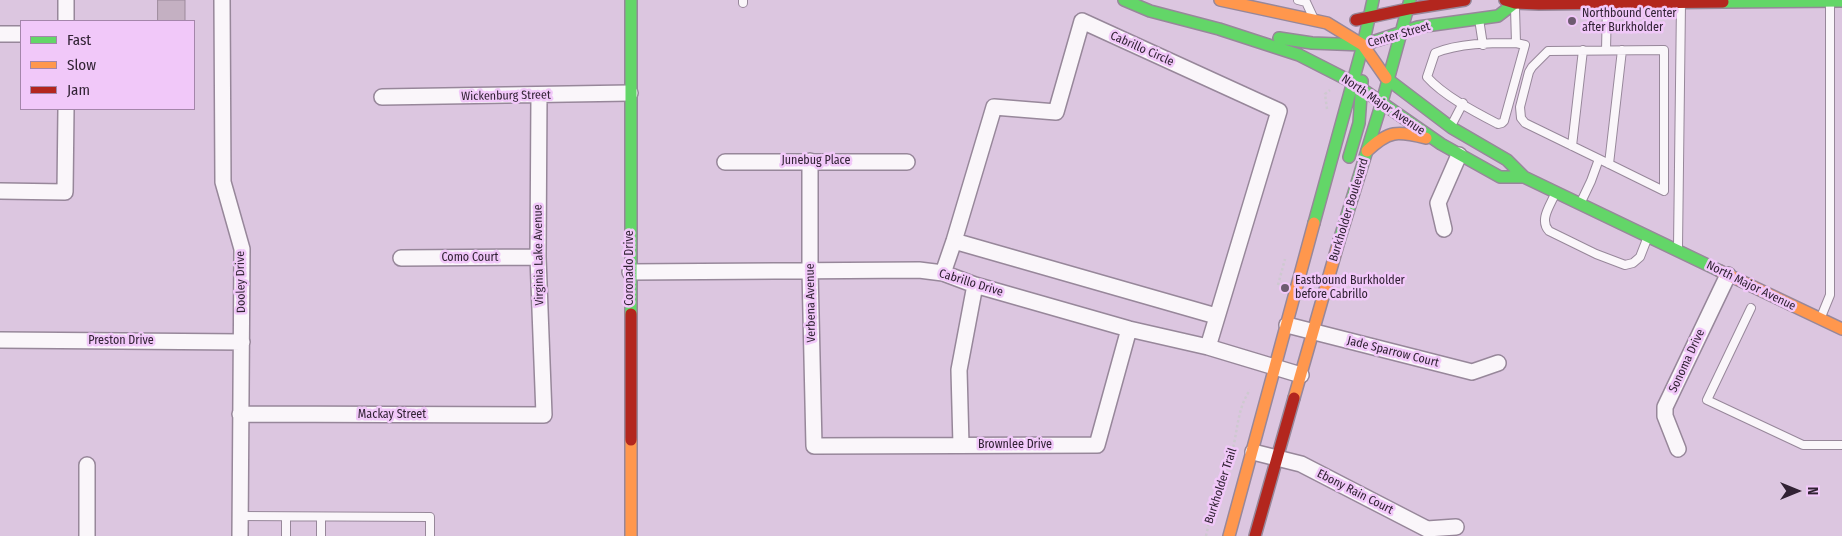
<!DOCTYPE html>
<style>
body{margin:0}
#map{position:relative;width:1842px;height:536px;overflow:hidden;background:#dcc6e0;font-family:"Fira Sans Condensed",sans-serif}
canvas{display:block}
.legend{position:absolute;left:20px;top:20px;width:175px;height:90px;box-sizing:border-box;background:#f1c8f9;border:1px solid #a486aa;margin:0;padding:6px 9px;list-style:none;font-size:15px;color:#312234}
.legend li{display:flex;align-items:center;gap:10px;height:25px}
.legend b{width:25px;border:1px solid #a486aa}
.north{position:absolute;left:1772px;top:466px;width:50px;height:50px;-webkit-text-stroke:4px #f1c8f9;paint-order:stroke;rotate:90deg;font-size:14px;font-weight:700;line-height:20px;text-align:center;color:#312234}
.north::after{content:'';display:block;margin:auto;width:18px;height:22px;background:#312234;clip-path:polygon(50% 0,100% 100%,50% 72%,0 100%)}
</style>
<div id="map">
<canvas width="1842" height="536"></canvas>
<ul class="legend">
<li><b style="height:6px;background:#63d668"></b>Fast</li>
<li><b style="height:6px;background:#ff974d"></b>Slow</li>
<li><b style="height:6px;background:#b3261e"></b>Jam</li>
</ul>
<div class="north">N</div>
</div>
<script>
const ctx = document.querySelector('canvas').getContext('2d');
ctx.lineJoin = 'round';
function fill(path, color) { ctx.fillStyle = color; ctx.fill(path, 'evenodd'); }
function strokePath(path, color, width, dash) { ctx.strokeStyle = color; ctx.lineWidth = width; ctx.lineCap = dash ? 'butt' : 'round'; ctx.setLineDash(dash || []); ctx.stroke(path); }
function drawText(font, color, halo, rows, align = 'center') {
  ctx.font = font + ' "Fira Sans Condensed",sans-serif'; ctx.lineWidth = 5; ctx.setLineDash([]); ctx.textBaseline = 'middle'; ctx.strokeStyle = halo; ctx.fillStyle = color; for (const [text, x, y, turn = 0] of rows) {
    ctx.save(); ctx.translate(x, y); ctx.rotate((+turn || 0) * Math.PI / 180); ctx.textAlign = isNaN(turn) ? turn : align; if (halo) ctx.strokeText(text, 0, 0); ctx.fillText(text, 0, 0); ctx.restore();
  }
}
const building = new Path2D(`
 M158,0H185V21H158Z`);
fill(building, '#c4b0c2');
strokePath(building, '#9c899b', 1);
const lane = new Path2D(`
 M743,0V3
 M1298,0L1306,2L1313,17
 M1515,8L1516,43
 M1479,19L1483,45
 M1516,43L1525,45L1504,121L1502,123L1498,124C1475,112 1444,96 1427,77L1435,53C1459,43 1490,43 1516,43Z
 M1606,50L1607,4
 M1451,126L1463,103
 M1572,146L1583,50
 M1609,164L1622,50
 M1555,194C1550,206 1539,220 1549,231L1596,254L1625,265L1633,263L1640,257L1647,239
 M1581,202L1591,181L1599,159L1664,191V50L1548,51L1532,67L1529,72L1520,107L1521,118L1525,123L1599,159
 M1678,247L1681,3
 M1751,308L1707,400L1803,445H1842
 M1821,317L1830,295V3
 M240,516L430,517V536
 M321,517V536
 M286,536V517`);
const street = new Path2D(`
 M222,0L223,182L242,249L240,536
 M66,21V0
 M0,34H21
 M382,97L630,93
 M810,161V270L814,446L1097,445L1129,329
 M725,162H907
 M0,191L65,192L66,109
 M1444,229L1438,203L1459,155
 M954,241L1216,316
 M401,258L538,257
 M630,272L919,270L943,273L975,285L1129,329L1208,347L1301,375
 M943,273L954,241L994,107L1056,112L1082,21L1279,111L1208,347
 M1287,325L1472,372L1498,363
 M0,340L242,342
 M240,414L544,415L538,257L539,95
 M961,445L959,370L975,285
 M1678,449L1665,416V407L1728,275
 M1253,452L1301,464L1427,529L1456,527
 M87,465V536`);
const fast = new Path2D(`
 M631,0V314
 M1124,0L1150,11L1219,29L1299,55L1352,82L1441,144L1500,177H1524
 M1723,2L1842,1
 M1279,38L1312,43L1363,45L1418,27L1498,16L1515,3
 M1386,78L1452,128L1507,160L1524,177L1720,271
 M1349,157L1359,123L1362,81
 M1314,223L1363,45L1373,0
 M1339,241L1382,102L1410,0`);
const slow = new Path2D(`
 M1220,0L1327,23L1363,45L1386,78
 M1367,151C1389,130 1397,131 1426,138
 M1720,271L1842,329
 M1294,398L1339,241
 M631,440V536
 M1229,536L1314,223`);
const jam = new Path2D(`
 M1505,0L1515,3L1539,4L1723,2
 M1356,20L1408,9L1465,0
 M631,314V440
 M1255,536L1294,398`);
strokePath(lane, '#97879a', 10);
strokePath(street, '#97879a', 18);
strokePath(fast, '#97879a', 14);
strokePath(slow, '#97879a', 14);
strokePath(jam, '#97879a', 14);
strokePath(new Path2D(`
 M1327,109L1325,94L1330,90
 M1278,285L1285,259
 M1232,452C1238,430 1237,409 1250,390
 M1206,536L1215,495L1230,462`), '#cec9d0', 2.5, [2.5, 2.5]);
strokePath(lane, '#faf6fa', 8);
strokePath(street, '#faf6fa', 15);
strokePath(fast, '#63d668', 11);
strokePath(slow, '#ff974d', 11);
strokePath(jam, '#b3261e', 11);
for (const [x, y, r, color] of [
 [1572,21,5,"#6d5b70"],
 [1285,288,5,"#6d5b70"]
]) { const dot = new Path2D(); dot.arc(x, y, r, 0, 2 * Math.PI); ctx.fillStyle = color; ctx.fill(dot); strokePath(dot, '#f1c8f9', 2); }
drawText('12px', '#312234', '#f1c8f9', [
 ["Northbound Center",1582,14],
 ["after Burkholder",1582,28],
 ["Eastbound Burkholder",1295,281],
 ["before Cabrillo",1295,295]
], 'left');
drawText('12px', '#312234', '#f1c8f9', [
 ["Center Street",1399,35,-16],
 ["Cabrillo Circle",1142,49,24],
 ["Wickenburg Street",506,96,-1],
 ["North Major Avenue",1383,105,34],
 ["Junebug Place",816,161],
 ["Burkholder Boulevard",1349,210,-73],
 ["Virginia Lake Avenue",539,255,-91],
 ["Como Court",470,258],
 ["Coronado Drive",630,268,-90],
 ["Dooley Drive",241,282,-91],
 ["Cabrillo Drive",971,283,17],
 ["North Major Avenue",1751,286,26],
 ["Verbena Avenue",811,303,-91],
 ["Preston Drive",121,341],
 ["Jade Sparrow Court",1393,352,14],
 ["Sonoma Drive",1687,361,-65],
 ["Mackay Street",392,415],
 ["Brownlee Drive",1015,445],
 ["Burkholder Trail",1221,486,-72],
 ["Ebony Rain Court",1355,492,27]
]);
</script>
